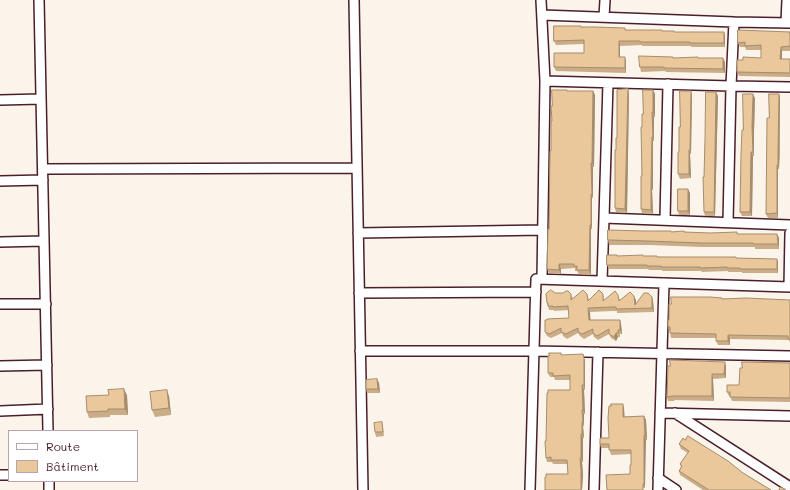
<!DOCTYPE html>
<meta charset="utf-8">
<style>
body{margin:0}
#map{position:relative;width:790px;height:490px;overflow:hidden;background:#fbf4eb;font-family:Mali,sans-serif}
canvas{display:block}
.legend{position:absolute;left:8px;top:430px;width:130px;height:52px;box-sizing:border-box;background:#fff;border:1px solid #b7a5aa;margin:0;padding:5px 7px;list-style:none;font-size:12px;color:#4a1f2b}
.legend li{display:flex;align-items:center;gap:8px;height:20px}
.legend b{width:20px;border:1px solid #b7a5aa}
</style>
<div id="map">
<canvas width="790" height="490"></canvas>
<ul class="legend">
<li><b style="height:5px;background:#fff"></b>Route</li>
<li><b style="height:11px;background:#ebc89c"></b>Bâtiment</li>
</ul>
</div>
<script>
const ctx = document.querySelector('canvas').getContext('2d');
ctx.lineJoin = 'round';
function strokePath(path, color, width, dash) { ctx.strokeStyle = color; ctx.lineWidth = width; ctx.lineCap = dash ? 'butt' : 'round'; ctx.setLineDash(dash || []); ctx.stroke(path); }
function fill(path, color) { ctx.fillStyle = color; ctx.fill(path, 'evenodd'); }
const minor = new Path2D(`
 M39,0L48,431
 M354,0L363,490
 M541,0L545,81L542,279
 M542,15L734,22L790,23
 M604,17L605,0
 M786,23L787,0
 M545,81L731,86L790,87
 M0,100L41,99
 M43,169L357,168
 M0,181L43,180
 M604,218L790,225
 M665,220L668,84
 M728,222L731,86L734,22
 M358,233L543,230
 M0,242L44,241
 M602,281L604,218L608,83
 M789,287L790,233
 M359,293L536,292
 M0,304H46
 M360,351H534L790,356
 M0,366L47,365
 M0,411L48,409
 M660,413L790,416
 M675,413L790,487
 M0,475H9
 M658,478L676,490
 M49,481V490
 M530,490L536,279L790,287
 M594,490L598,352
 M658,490L664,283`);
strokePath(minor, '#4a1f2b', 12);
strokePath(minor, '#fff', 9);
fill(new Path2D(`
 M581,27L625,28L626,30L675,32H724L725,36V47H691V46H642V45L620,46V57L626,61V73L556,71L554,67L584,53V44L556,45L554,41Z
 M790,32V51H782V59H790V77L739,76L737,72L743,60L761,58V50H746L745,47H740L738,43Z
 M673,58H699L725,62V73L666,72L665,71L641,72L640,67Z
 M628,89L629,94L627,213L616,212L615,208L617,138Z
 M653,90L655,94V117H654V141H653V190H652L653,214L642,213L641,209L643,114Z
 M568,91H593L595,95L594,167H593V198H592V229H591V275L579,274L577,271H575V268L561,269V274L549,273L547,269L549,229L552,106Z
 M779,94L780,98V156L779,169H778V218H768L766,214L769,118Z
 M692,95L691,154H690L691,178L680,179L678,174L680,127Z
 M718,96L715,216H705L704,212L705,140Z
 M755,98L754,131V156H753L752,216H742L740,212Z
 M690,193V215H679L678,211Z
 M671,232L737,234H777L779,238V249H755V247H702L649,245H609L608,240Z
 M617,256L777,259L778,263V273H742V272H728V271L702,272L701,271H662V270H649L648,269H609L607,265Z
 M555,293L571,294L573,299L587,294L589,300L603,294L604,300L620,299V300H636V304L652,297L653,301L654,312L617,313V311H612L590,312V320H620L621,324L622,334H620V337H618L616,341L611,338L609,334L598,340L594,337L593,334L584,339L580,336L578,333L567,339L563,336L562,333L551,338L547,336L545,332L569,318V310L554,311V310H549L547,303Z
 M722,299L790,300V343L789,340L730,339V345H718L716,341V338H671L670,333V331H669L668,327L669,320Z
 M561,353L562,355L585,359V390H584L585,414H584V426H583L584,438H583V462H582L583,475L582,490H545L568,474L567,464H553L552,462H547L546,458V441L570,390V380H555L554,377H550L548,373L549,356Z
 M790,363V402L732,401L730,396H729L727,392L739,385L742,368Z
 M726,366V378L713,379L714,401L674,400L675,401H668L667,397Z
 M377,379L379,383L380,393H367L366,389Z
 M127,395L128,415H110V417L89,418L87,412Z
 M169,396L171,415L155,417L152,410Z
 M624,408V417L644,416L646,420L647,440H646L645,452V488H644L630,474L631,465V454L611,455L609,448H601L600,444L609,438Z
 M382,422L383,427L384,436L376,437L375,432Z
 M679,444L743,473L771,490H703L680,475L679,471L681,467L680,464L688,453L681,449Z`), '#caac86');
fill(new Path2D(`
 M724,32L725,36V47L724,43Z
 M619,41L620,46V61L619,57Z
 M781,47L782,51V63L780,59Z
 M625,57L626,61V73L625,68Z
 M723,58L725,62V73L723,69Z
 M628,89L629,94L627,213L625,209Z
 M653,90L655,94V117L653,112Z
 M593,91L595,95L594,167L592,163Z
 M691,91L692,95L691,154L690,150Z
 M716,92L718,96L715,216L714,212Z
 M753,94L755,98L754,131V156L753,152L752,127Z
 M779,94L780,98L779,169L778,165Z
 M652,112L654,117V141L653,137Z
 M652,137L653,141V190L651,185Z
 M689,150L690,154L691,178L689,174Z
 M751,152L753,156L752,216L750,212Z
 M591,163L593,167V198L592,194Z
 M777,165L778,169V218L777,213Z
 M651,185L652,190L653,214L651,210Z
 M688,189L690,193V215L688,211Z
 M591,194L592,198V229L591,225Z
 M590,225L591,229V275L589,270Z
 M777,234L779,238V249L778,244Z
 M777,259L778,263V273L777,269Z
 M559,264L561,269V274L559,270Z
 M634,296L636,300V310L635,305Z
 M652,297L653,301L654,312L652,308Z
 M588,308L590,312L591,325L589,320Z
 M620,320L621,324L622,334L620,330Z
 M616,333L618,337L616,341L614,337Z
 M728,335L730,339V345L728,341Z
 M583,354L585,362V390L584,385Z
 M725,362L726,366V378L724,374Z
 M712,374L713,379L714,401L712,396Z
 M377,379L379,383L380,393L378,389Z
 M582,385L584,390L585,414L583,410Z
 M124,389L127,395L128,415L125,409Z
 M167,390L169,396L171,415L169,408Z
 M623,404L624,408L625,421L623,417Z
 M582,410L584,414V426L583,422Z
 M644,416L646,420L647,440L645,435Z
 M582,422L583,426L584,438L582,434Z
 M581,434L583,438V462L581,458Z
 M644,435L646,440L645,488L644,484Z
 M580,458L582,462L583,475L582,490H581Z`), '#a48c6d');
const building = new Path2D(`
 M554,26H581V27H595L625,28V30H662V31H674V32H724V43H690V42H640V41H619V57H625V68L554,67V53H584V40L554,41Z
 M738,30L790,32V46L781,47L780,59H790V73L737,72V60H743V57L761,58V45L745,46V42L738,43Z
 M639,56L673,57V58L698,57V58H723V69L664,68V67H640Z
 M628,89L625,209L615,208V150H616V138H617V90Z
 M552,90H567V91H593L592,163H591L592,194H591V225H590L589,270H577V266H574V264H559V270L547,269L548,229H549L550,151H551V121H552L551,106H552Z
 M643,90H653V112H652L653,137H652L651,185V210L641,209V176H642L641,127H642V114H643Z
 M680,91H691L690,150H689V174H678V152H679V127H680Z
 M706,92H716L714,212H704L703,177H704L705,140Z
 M743,94H753L752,127L753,152H751L750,212H740L741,154L742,130H743Z
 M769,94H779L778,152V165H777V213L766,214L767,118H769Z
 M678,189H688V211H678Z
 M608,230L643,231H671V232L684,231V232L710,233L737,232V234H777L778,244H753V243H701L648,241L608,240Z
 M607,255H617V256L643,255V256H657V257H736V258L777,259V269H740V268H727V267L700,268V267H661V266H647V265H607Z
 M551,290L555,293H563L566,291H568L571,294V300L583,290L587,294L588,301L599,290L603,294V301L615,291L618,295L619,301L630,292L634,296L635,305L644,293H648L652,297V308L616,309V307H611L588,308L589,320H620V330H618V333H616L614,337L609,334V329L597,336L593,333V329L582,334L578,332V328L566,334L561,332V328L549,334L545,332V320H547V319L569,318L568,306L553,307V306H548V303H547L546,294Z
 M671,297H710L722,298V299L746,298L790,300V339H788V336L728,335V341H716V334L670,333V327H668V320H669V304H671Z
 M549,353H561V355L583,354L584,358V385H582L583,410H582L583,422H582V434H581V458H580L581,470V490H545V477H546V474H568L567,460H551V457L546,458L545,441H546L547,393H548V390H570V375L553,376V373H548V356H549Z
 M670,360L725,362L724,374H712V396H673L667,397L668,366H670Z
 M742,362L790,363V398L730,397V392H727V385H739L740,368H742Z
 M377,379L378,389H366V380Z
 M124,389L125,409H108V411L87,412L86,396L109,395L108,390Z
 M167,390L169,408L152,410L150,392Z
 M611,404H623V417L644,416L645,435H644V484H643V490H607L606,475L630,474V465H631V450H609V444H600V438H609L608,418L609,406H611Z
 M382,422L383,432H375L374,423Z
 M688,436L728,461L743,473L771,490H709L679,471L682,466L680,464L689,451L679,444L683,438L685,440Z
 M781,487L786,490H779Z`);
fill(building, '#ebc89c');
strokePath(building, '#a48c6d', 1);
</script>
